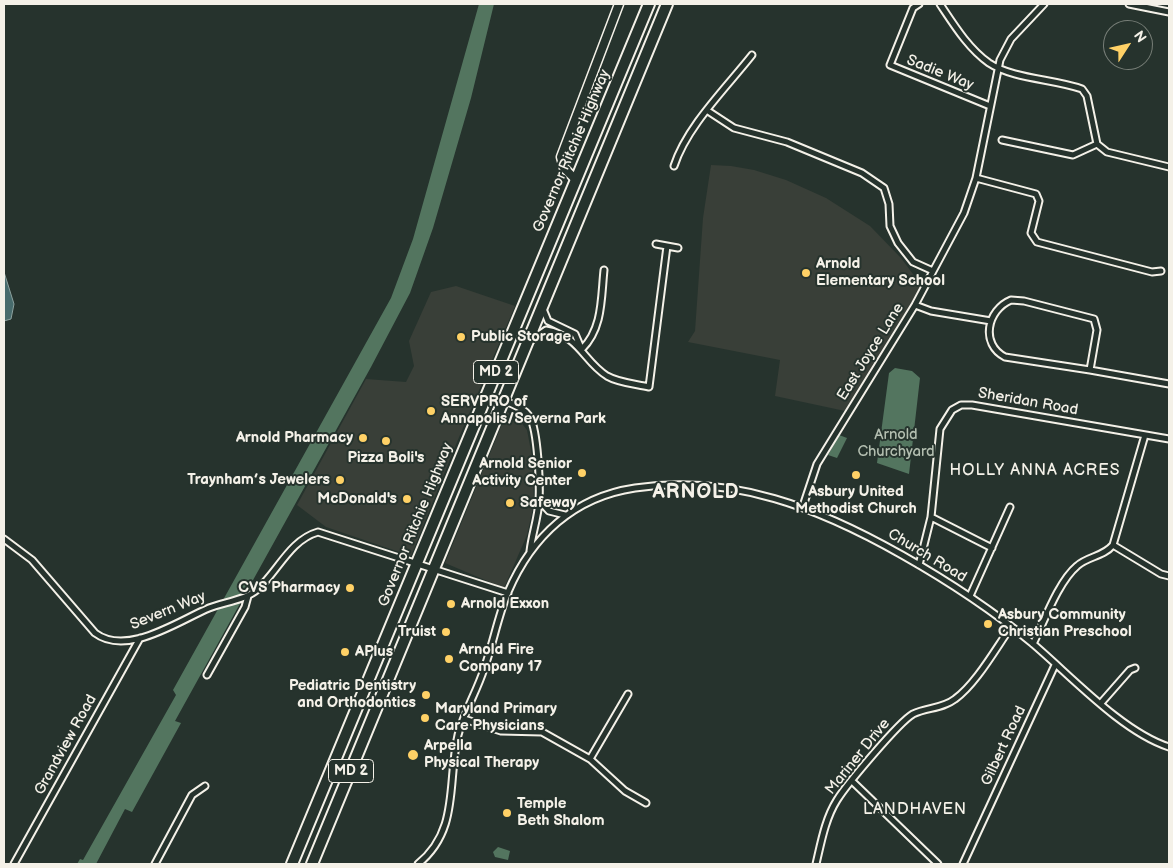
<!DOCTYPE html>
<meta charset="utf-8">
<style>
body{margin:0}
#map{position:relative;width:1173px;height:868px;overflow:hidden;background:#26332d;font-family:"Balsamiq Sans",sans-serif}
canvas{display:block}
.frame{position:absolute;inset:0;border:5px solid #f4f1e8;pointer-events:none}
.north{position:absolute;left:1103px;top:20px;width:50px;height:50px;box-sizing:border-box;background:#26332d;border:1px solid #787f78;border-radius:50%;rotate:55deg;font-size:14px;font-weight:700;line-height:20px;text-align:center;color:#f4f1e8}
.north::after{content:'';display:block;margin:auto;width:18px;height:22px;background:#ffd166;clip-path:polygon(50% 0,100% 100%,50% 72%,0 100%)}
</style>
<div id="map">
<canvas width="1173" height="868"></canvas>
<div class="frame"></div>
<div class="north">N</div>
</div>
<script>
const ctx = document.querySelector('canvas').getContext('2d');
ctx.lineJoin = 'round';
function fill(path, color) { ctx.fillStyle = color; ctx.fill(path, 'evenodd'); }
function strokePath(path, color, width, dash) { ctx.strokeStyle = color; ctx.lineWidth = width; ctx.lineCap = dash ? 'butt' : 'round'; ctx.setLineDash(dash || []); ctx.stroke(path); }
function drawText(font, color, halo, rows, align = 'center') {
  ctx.font = font + ' "Balsamiq Sans",sans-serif'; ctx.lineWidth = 4; ctx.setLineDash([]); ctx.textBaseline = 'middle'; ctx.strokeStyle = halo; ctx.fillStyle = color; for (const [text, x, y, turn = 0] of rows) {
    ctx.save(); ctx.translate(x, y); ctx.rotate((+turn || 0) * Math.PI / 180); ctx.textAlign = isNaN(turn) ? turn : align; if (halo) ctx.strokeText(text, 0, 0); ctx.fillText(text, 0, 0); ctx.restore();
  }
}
fill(new Path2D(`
 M711,165L731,166L754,170L786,180L826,198L870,226L901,258L924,289L845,411L775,396L780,360L688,342L695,331L703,218Z
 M456,286L515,306L457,442L411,556L326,527L297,505L366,379L406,382L414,366L409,341L431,292Z
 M507,412L517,417L527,430L532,456L534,503L527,535L504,588L445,563Z`), '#393f38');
fill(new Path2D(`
 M479,4H494L471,98L433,228L410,293L371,367L175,721L181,723L132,812L125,809L96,864H77L80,859L83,860L176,695L173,690L391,298L413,239Z
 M895,368L912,371L920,378L909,474L877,463L889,373Z
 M839,435L847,438L837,458L828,455Z
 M498,847L510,851L508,860L495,857L493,852Z`), '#53755f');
const water = new Path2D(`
 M4,272L14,304L11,319L4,321Z`);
fill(water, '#476b6c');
strokePath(water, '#8ca19e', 1);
const street = new Path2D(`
 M919,4L913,8L890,65L990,106
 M940,4C954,25 968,48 989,63C1013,79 1054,79 1082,89L1087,96L1097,144L1107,152L1169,167
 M1129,4L1169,12
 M708,111L734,128L787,142L862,173L884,188L889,204L890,226L898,243L913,262L933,271
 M1002,140L1073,155L1097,144
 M674,166C687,126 726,88 752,55
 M976,178L1036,194L1039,201L1031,233L1037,242L1152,272L1161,271
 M656,244L678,248
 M1011,300L1024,301L1094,319L1097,330L1090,370L1005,357C980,344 987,310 1011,300Z
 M915,305L931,311L991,321
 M543,309L548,321L575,334L581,348
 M530,341L546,330C580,336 583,361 607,376C619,383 636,384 649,387L667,246
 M582,349C603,328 601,298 604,270
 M1090,370L1169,384
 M504,401C514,404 524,408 530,417C538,432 540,484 539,501C538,518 532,534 530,551
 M540,501L549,511L565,515
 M803,506L817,464L915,305L964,213L976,178L1000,60L1011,39L1044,4
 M931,517L992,548
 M4,539L32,560L95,633C127,657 178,621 209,608C224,602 246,600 258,589C278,571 290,540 318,532L508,593
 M1113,545L1161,574L1169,576
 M919,565L931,517L940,429L952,410L961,405H972L1169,439
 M970,596L1010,507
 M1033,644C1044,622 1058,582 1077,566C1088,556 1103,557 1113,545L1145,435
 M207,675L245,607L248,596
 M1101,703L1130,670L1135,668
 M464,719L501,731L542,732L590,759L625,791L646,803
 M590,759L628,694
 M853,782L938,864
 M14,864L140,638
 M155,864L192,795L205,786
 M418,864C460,830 447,782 458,735C464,712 477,691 484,669C493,644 498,616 508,592C532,536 574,497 635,488C734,474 819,508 902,555C948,581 991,609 1032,643C1070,675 1122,732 1169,747
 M816,864C821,843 825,819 837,800C847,784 899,722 913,714C927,707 942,709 955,699C976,684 996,648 1011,627
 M963,864L1055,665`);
const secondary = new Path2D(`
 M576,180L564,168L561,157L619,4`);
const highway = new Path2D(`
 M292,864L649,4
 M312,864L667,4`);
strokePath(street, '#f4f1e8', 9);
strokePath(secondary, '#f4f1e8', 11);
strokePath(highway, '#f4f1e8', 14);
strokePath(street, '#26332d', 5);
strokePath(secondary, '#26332d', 8);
strokePath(highway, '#26332d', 10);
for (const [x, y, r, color] of [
 [806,273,5,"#ffd166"],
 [461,337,5,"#ffd166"],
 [431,411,5,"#ffd166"],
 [363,438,5,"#ffd166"],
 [386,441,5,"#ffd166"],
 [582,473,5,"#ffd166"],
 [856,475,5,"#ffd166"],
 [340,480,5,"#ffd166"],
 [407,499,5,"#ffd166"],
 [510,503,5,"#ffd166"],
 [350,588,5,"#ffd166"],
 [451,604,5,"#ffd166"],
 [988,624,5,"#ffd166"],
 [446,632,5,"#ffd166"],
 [345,652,5,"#ffd166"],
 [449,659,5,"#ffd166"],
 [426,695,5,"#ffd166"],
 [425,718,5,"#ffd166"],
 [413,755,6,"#ffd166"],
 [507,813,5,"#ffd166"]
]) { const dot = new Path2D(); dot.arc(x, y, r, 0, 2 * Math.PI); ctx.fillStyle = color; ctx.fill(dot); strokePath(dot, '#26332d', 2); }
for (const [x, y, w] of [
 [496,372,45],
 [351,771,45]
]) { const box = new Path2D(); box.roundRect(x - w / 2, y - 11.5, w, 23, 4); ctx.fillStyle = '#26332d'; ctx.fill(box); strokePath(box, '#f4f1e8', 1); }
drawText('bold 14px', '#f4f1e8', null, [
 ["MD 2",496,372],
 ["MD 2",351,771]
]);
drawText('15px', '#f4f1e8', '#26332d', [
 ["Sadie Way",940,73,22],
 ["Governor Ritchie Highway",572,151,-67],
 ["East Joyce Lane",871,352,-58],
 ["Sheridan Road",1028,402,10],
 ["Governor Ritchie Highway",416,525,-68],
 ["Church Road",927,556,31],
 ["Severn Way",168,611,-22],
 ["Grandview Road",66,745,-61],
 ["Gilbert Road",1004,746,-65],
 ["Mariner Drive",858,757,-51]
]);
drawText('bold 15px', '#f4f1e8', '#26332d', [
 ["Arnold",816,264],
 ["Elementary School",816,281],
 ["Public Storage",471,337],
 ["SERVPRO of",441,402],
 ["Annapolis/Severna Park",441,419],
 ["Arnold Pharmacy",353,438,"right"],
 ["Pizza Boli's",386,458,"center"],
 ["Arnold Senior",572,464,"right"],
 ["Activity Center",572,481,"right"],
 ["Traynham’s Jewelers",330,480,"right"],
 ["Asbury United",856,492,"center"],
 ["Methodist Church",856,509,"center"],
 ["McDonald's",397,499,"right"],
 ["Safeway",520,503],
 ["CVS Pharmacy",340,588,"right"],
 ["Arnold Exxon",461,604],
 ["Asbury Community",998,615],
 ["Christian Preschool",998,632],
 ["Truist",436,632,"right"],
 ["Arnold Fire",459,650],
 ["Company 17",459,667],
 ["APlus",355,652],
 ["Pediatric Dentistry",416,686,"right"],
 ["and Orthodontics",416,703,"right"],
 ["Maryland Primary",435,709],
 ["Care Physicians",435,726],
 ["Arpella",424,746],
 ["Physical Therapy",424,763],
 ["Temple",517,804],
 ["Beth Shalom",517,821]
], 'left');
drawText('15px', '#b4bfb1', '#26332d', [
 ["Arnold",896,435],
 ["Churchyard",896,452]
]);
ctx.letterSpacing = '1px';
drawText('16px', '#f4f1e8', '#26332d', [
 ["HOLLY ANNA ACRES",1035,471],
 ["LANDHAVEN",915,810]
]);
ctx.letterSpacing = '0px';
ctx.letterSpacing = '1px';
drawText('bold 20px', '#f4f1e8', '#26332d', [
 ["ARNOLD",696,493]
]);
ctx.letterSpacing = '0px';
</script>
